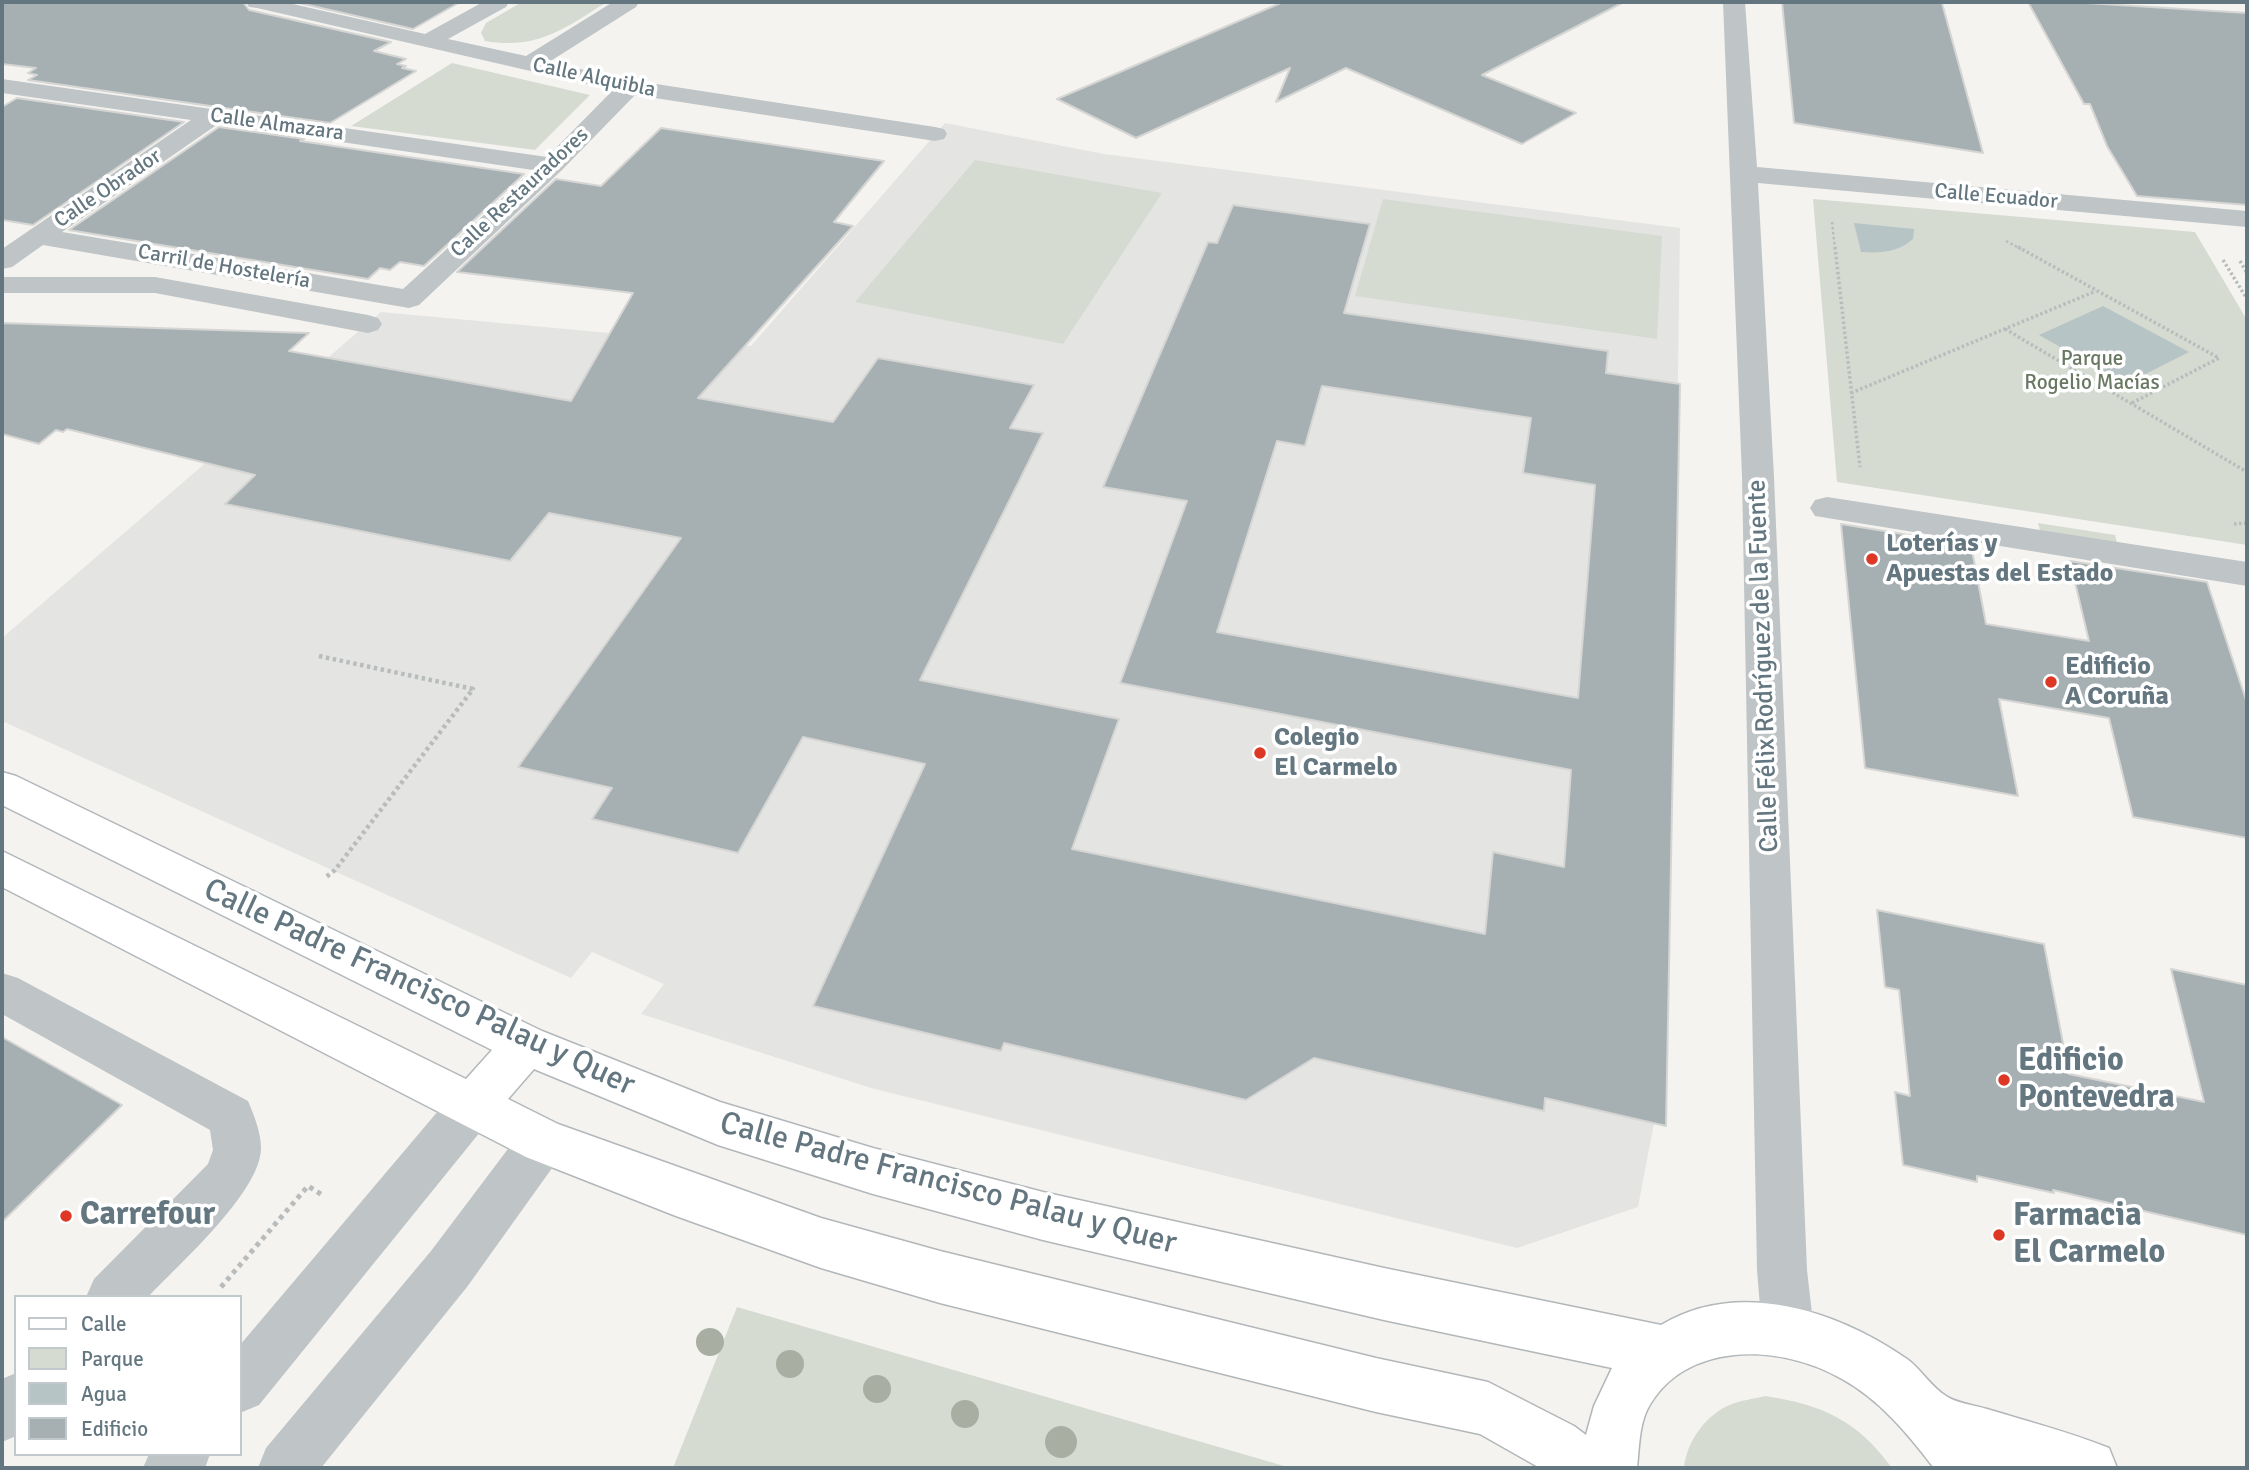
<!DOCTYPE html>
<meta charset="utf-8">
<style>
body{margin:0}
#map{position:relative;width:2249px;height:1470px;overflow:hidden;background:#f4f3f0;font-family:Signika,sans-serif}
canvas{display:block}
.frame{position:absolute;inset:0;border:4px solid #647780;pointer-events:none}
.legend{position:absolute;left:14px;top:1295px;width:228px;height:161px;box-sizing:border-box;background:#fff;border:2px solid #c1c9cc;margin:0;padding:9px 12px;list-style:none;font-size:21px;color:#647780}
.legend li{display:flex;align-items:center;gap:14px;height:35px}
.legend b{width:35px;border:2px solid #c1c9cc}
</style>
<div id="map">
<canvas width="2249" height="1470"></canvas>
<div class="frame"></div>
<ul class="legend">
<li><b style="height:9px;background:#fff"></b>Calle</li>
<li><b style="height:19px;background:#d6dbd1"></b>Parque</li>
<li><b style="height:19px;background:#b6c4c6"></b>Agua</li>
<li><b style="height:19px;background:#a6b0b3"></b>Edificio</li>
</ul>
</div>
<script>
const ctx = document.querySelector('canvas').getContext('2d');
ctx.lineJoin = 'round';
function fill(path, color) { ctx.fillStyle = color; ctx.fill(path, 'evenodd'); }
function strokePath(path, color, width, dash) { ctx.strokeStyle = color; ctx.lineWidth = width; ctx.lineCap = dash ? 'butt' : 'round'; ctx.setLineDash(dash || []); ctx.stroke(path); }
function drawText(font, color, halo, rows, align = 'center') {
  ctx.font = font + ' Signika,sans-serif'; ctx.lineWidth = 7; ctx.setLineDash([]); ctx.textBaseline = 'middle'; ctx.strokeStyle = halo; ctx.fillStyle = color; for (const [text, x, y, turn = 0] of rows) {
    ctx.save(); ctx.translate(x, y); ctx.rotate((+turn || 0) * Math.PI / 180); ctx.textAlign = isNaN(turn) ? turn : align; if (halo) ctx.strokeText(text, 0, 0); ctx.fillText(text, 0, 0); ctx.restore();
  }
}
fill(new Path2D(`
 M945,123L1104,154L1680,228L1678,373L1656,1113L1638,1207L1517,1248L871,1088L641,1014L664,984L592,952L571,978L2,721V638L381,312L751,346Z`), '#e4e5e3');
fill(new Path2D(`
 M522,2H607C565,28 538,50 485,41L481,33L486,23Z
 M452,63L590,95L535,150L351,126Z
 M975,160L1162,193L1063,344L855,302Z
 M1383,199L1662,236L1657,339L1355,296Z
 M1813,199L2195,232L2247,320V545L1837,482Z
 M2038,523L2115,535L2118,546L2041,534Z
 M737,1307L1291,1468H673Z
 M1765,1396C1823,1405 1857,1420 1892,1468H1684C1686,1442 1707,1413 1732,1404C1742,1400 1754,1399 1765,1396Z`), '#d6dbd1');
fill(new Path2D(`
 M1854,223L1914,229L1913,239C1897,253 1881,253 1861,252Z
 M2103,306L2189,352L2126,384L2039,335Z`), '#b6c4c6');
const building = new Path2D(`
 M2,2H243L249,10L391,42L374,51L406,59L397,64L406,66L402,68L416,71L330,123L28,80L37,75L28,73L36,68L2,64Z
 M295,2H460L413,29Z
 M1283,2H1624L1482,75L1576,113L1522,144L1346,68L1276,102L1290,68L1136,138L1057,99Z
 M1782,2L1942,3L1983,153L1794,123Z
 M2028,2H2071L2247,13V205L2137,196L2107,146L2090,104H2084Z
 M17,98L184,122L33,225L2,220V107Z
 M219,127L304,139L300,141L524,174L424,266L400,262L390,270L380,268L368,279L69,230Z
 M661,128L884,161L834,222L853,226L698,398L833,422L878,358L1034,385L1010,428L1043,433L920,680L1119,719L1072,849L1485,934L1493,852L1564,867L1571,770L1120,683L1187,501L1103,487L1208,242L1217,243L1233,205L1370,224L1344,313L1608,351L1606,373L1680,384L1666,1126L1545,1098L1544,1111L1314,1058L1246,1100L1004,1043L1001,1051L813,1006L925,764L803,737L738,853L592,819L612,788L518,767L681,538L549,513L510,561L225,504L255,475L67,429L63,432L56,430L39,444L2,434V323L309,333L289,351L571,401L633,293L457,272L556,179L601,186ZM1322,386L1531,418L1523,473L1595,485L1578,698L1217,632L1277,441L1305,446Z
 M1841,524L1971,545L1986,624L2089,641L2070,561L2207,582L2247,703V838L2133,817L2109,718L1999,699L2018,796L1865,768Z
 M1877,910L2044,944L2069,1074L2204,1102L2171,969L2247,985V1235L2053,1190L2054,1193L1977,1176V1182L1903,1165L1895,1092L1910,1096L1899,990L1885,987Z
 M2,1037L122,1105L2,1222Z`);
fill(building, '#a6b0b3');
strokePath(building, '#d5d5d3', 2);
const major = new Path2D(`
 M2,772L16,776L542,1031L720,1102L873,1148L1043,1192L1384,1268L1661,1325C1739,1278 1838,1311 1907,1359C1921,1369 1931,1387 1946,1396C1956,1403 1974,1405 1987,1409C2027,1421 2069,1432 2109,1448L2117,1468H2002L1994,1466L1995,1468H1934C1908,1434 1880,1400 1842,1379C1782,1344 1684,1339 1647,1410C1639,1427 1639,1450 1637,1468H1540L1480,1434L1376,1412L940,1303L821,1268L676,1216L526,1157L2,887V851L466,1079L492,1050L2,805ZM534,1069L718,1145L873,1194L1043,1240L1384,1320L1612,1368L1594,1406L1586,1435L1574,1426L1488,1382L1376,1358L940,1251L821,1218L558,1124L508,1099Z`);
strokePath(major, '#b2b7ba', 3);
strokePath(new Path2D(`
 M1832,222L1835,249
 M2006,241L2021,249`), '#b9bcbd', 2.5, [2.5, 2.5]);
strokePath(new Path2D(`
 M1835,247L1860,467
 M2018,247L2219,358L2132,403
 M2223,260L2247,299
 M2240,261L2247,273
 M2005,329L2247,472
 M1851,393L2096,291
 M2234,524L2247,523`), '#b9bcbd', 3.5, [2.5, 2.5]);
strokePath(new Path2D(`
 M319,656L473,689L335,870L326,877`), '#b9bcbd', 4.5, [3.5, 3.5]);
strokePath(new Path2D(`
 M221,1287L308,1186L324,1196`), '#b9bcbd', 5, [4.5, 4.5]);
fill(new Path2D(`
 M246,2H284L425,34L483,2H509L506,7L448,39L526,56L613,2H639L636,7L549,62L630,80L935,127L944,129L947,134L944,139L935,141L635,95L562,170L419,305L409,308L43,245L12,267L2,269V249L191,120L2,93V79L547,157L613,90L257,8L249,7ZM218,124L533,170L403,289L62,232Z
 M1723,2H1745L1757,167L2247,211V227L1758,183L1774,477L1807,1270L1814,1331L1807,1350L1788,1357L1769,1350L1762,1331L1757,1270L1742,477Z
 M2,277H155L368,315L378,318L382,324L378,330L368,333L155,293H2Z
 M1827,497L2247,562V586L1815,516L1810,508L1815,500Z
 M2,973L18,978L248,1101C254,1115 261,1133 261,1148C261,1192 178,1265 148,1297H86L94,1279L208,1164L213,1150L210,1130L2,1014Z
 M472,1084L489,1091L496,1106L489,1121L259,1405L240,1413V1345L455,1091Z
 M543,1118L560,1125L567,1141L560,1157L467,1287L321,1468H258L266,1448L431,1251L526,1125Z
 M16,1373V1436L2,1442V1379Z
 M149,1454H210L205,1468H143Z`), '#bfc4c6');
fill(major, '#fff');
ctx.fillStyle = '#a8afa2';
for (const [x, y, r] of [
 [710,1342,14],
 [790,1364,14],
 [877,1389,14],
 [965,1414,14],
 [1061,1442,16]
]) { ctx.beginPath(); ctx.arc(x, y, r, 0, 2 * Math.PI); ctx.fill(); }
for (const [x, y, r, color] of [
 [1872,559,7,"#dd3826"],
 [2051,682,7,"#dd3826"],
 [1260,753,7,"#dd3826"],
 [2004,1080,7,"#dd3826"],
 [66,1216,7,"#dd3826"],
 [1999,1235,7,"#dd3826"]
]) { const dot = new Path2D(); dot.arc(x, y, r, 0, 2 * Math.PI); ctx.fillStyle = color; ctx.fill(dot); strokePath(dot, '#fff', 2.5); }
drawText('21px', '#647780', '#fff', [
 ["Calle Alquibla",594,78,12],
 ["Calle Almazara",277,125,8],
 ["Calle Obrador",108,189,-34],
 ["Calle Restauradores",520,193,-43],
 ["Calle Ecuador",1996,197,5],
 ["Carril de Hostelería",224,267,10]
]);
drawText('21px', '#697862', '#fff', [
 ["Parque",2092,359],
 ["Rogelio Macías",2092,383]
]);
drawText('bold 26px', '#647780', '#fff', [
 ["Loterías y",1886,544],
 ["Apuestas del Estado",1886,574],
 ["Edificio",2065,667],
 ["A Coruña",2065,697],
 ["Colegio",1274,738],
 ["El Carmelo",1274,768]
], 'left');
drawText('26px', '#647780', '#fff', [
 ["Calle Félix Rodríguez de la Fuente",1764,666,-92]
]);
drawText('32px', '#647780', '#fff', [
 ["Calle Padre Francisco Palau y Quer",419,988,25],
 ["Calle Padre Francisco Palau y Quer",948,1184,15]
]);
drawText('bold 32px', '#647780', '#fff', [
 ["Edificio",2018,1062],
 ["Pontevedra",2018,1099],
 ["Carrefour",80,1216],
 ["Farmacia",2013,1217],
 ["El Carmelo",2013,1254]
], 'left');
</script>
